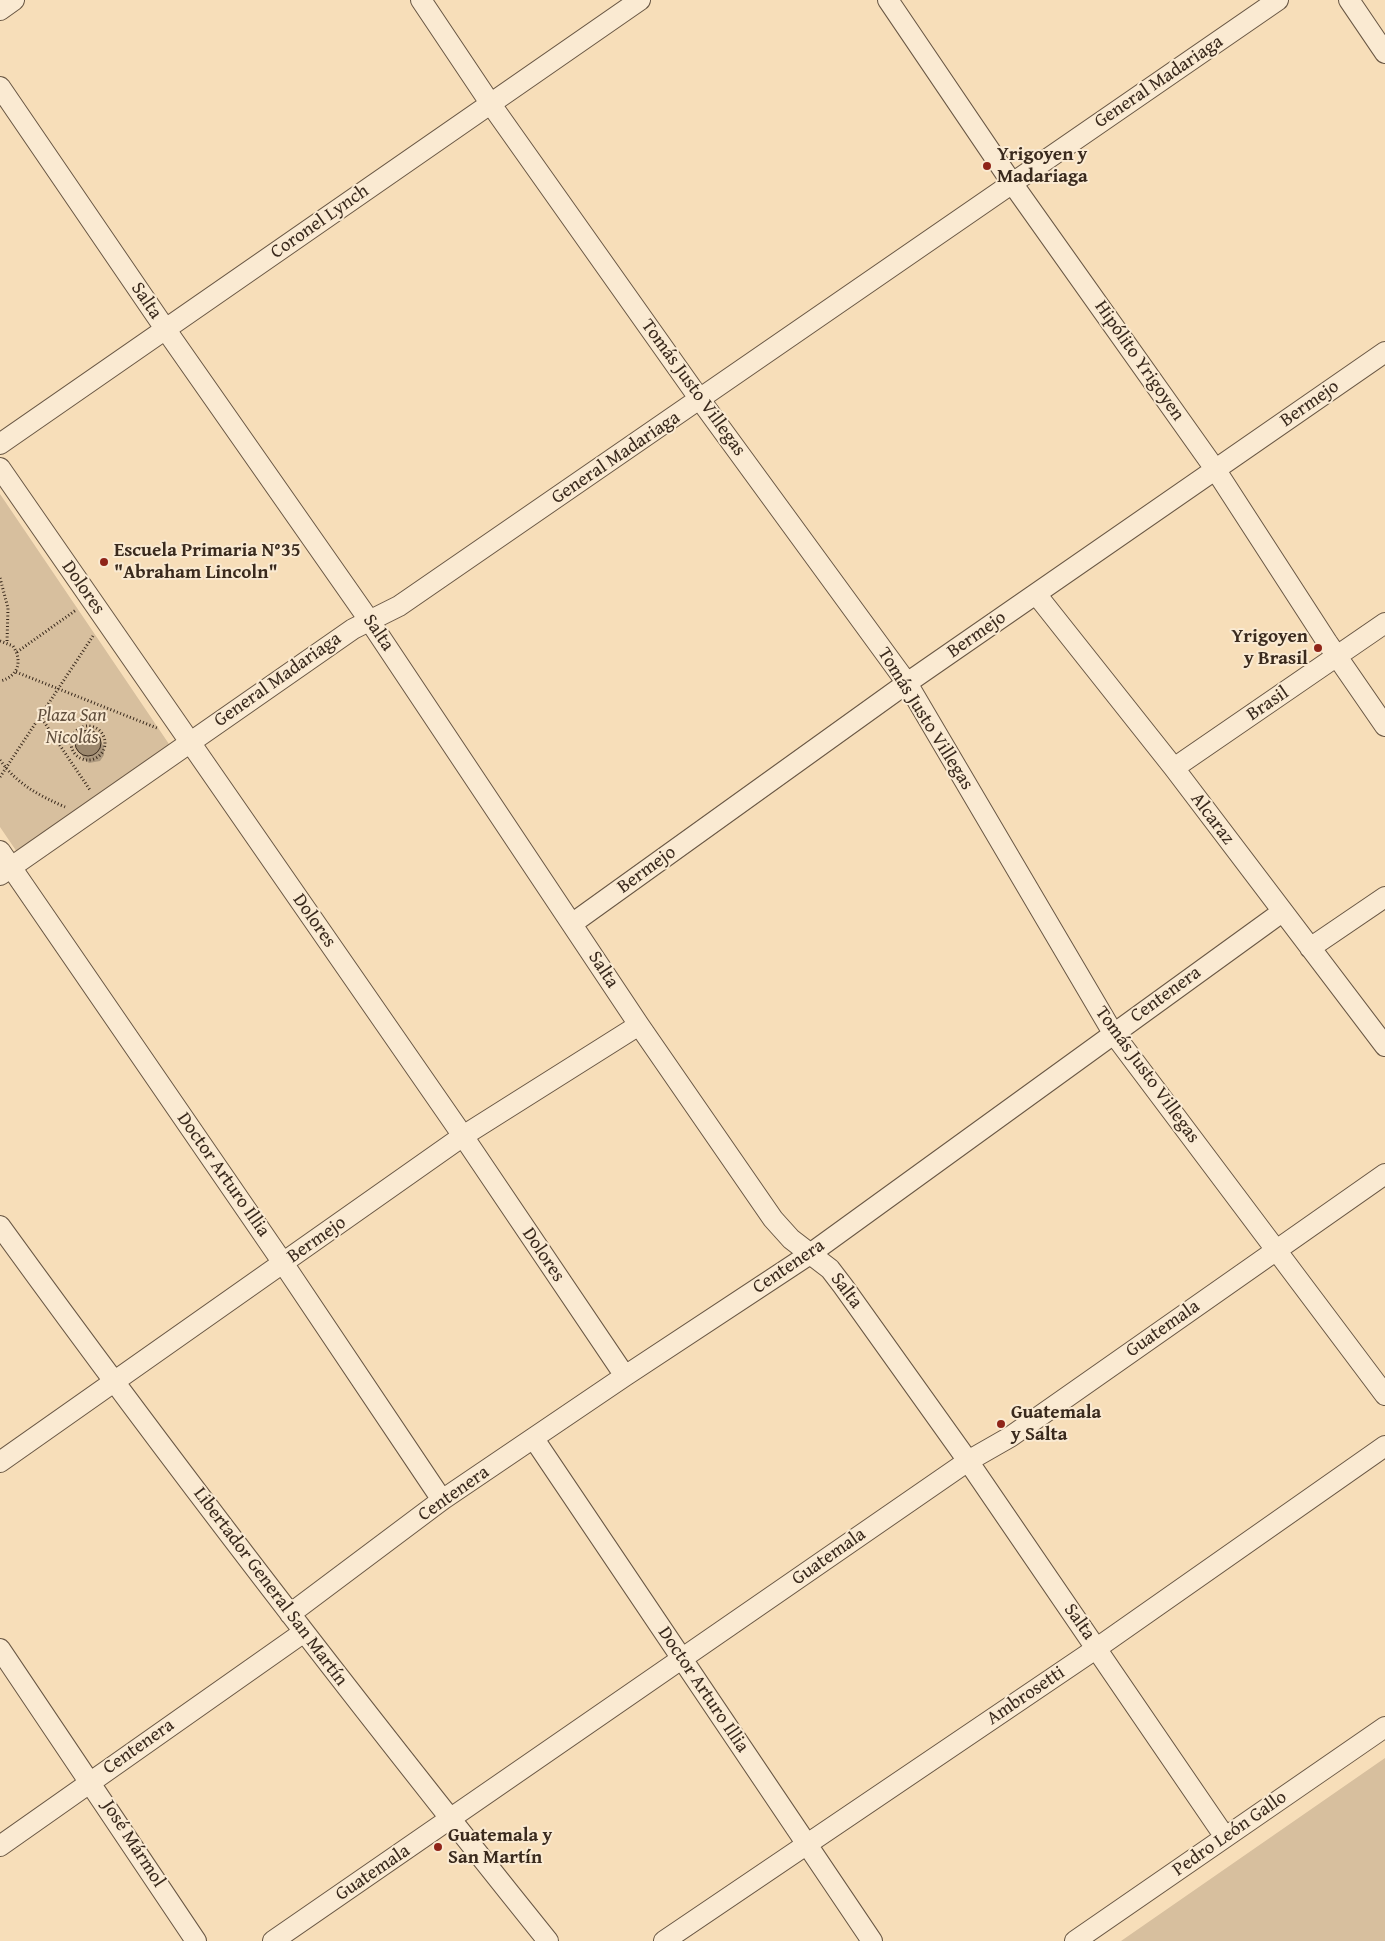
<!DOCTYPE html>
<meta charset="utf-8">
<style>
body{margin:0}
canvas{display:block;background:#f7deb9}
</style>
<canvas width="1385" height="1941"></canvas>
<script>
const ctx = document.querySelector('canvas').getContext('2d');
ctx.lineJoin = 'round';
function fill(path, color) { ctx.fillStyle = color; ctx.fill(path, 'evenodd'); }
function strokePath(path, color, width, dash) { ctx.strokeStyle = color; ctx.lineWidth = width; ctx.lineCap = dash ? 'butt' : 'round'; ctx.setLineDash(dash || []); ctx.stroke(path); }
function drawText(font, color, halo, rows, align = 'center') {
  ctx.font = font + ' "Gentium Book Plus",serif'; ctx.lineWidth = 4; ctx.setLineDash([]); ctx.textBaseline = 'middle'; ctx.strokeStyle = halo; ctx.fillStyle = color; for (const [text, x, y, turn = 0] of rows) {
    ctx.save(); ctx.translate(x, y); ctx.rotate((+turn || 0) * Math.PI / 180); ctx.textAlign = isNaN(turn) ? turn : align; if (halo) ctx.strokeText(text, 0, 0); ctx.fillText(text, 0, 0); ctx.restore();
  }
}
fill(new Path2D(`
 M0,494L171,747L17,852L0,827Z
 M1385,1758V1941H1121Z`), '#d7bf9e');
fill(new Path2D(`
 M82,733H94L99,739L104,747V755L100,761L89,763L83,758L76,742Z`), '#0003');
const building = new Path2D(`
 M75 743a13 13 0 1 1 26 0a13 13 0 1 1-26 0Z`);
fill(building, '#9c886e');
strokePath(building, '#3a2a1d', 1);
const street = new Path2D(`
 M421,0L490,103L701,401L907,683L1113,1033L1385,1395
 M888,0L1012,183L1215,469L1327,642L1385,726
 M1349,0L1385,53
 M0,10L14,0
 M0,87L166,330L369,620L639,1025L773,1219L791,1239L830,1269L843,1286L968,1461L1225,1837
 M0,444L640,0
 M0,468L463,1136L625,1376
 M1036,594L1174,768L1385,1046
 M1174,768L1385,623
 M0,851L283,1263L442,1500
 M0,875L353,629L399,606C693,406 984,201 1278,0
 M573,923L907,683L1385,352
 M1310,948L1385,897
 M0,1226C176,1469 360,1707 548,1941
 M534,1439L872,1941
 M0,1462L463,1136L639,1025
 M290,1614L442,1500L625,1376L810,1254L1282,912
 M0,1649L196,1941
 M0,1846L304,1632
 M273,1941L968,1461L1010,1437L1385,1174
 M664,1941L1097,1648L1385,1446
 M1075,1941L1385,1727`);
strokePath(street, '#695744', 22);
strokePath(new Path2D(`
 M0,578L8,608L7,642
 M0,641L13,646C23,661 18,677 0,681
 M17,652L76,610
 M16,672L157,728
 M40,716L90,790
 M71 743a17 17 0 1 1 34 0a17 17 0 1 1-34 0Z
 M0,760C17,784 38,795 65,807
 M0,777L93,636`), '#3a2a1d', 3, [1, 2.5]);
strokePath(street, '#faead2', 20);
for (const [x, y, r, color] of [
 [987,166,5,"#8f2418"],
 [104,562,5,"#8f2418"],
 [1318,648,5,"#8f2418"],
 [1001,1424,5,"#8f2418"],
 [438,1847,5,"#8f2418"]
]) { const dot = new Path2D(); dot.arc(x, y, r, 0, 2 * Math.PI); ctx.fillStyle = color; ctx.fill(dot); strokePath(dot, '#faead2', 2); }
drawText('19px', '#3a2a1d', '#faead2', [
 ["General Madariaga",1159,82,-34],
 ["Coronel Lynch",320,222,-35],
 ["Salta",146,301,56],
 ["Hipólito Yrigoyen",1139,361,55],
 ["Tomás Justo Villegas",693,388,54],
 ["Bermejo",1310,404,-35],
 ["General Madariaga",616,458,-34],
 ["Dolores",83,588,55],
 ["Salta",378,633,56],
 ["Bermejo",977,635,-35],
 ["General Madariaga",278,680,-35],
 ["Brasil",1268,704,-34],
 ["Tomás Justo Villegas",925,719,58],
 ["Alcaraz",1212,819,53],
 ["Bermejo",647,870,-36],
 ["Dolores",314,921,55],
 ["Salta",603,970,57],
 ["Centenera",1166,995,-36],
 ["Tomás Justo Villegas",1147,1075,54],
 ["Doctor Arturo Illia",223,1175,55],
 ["Bermejo",317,1240,-35],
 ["Dolores",543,1255,56],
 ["Centenera",789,1267,-34],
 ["Salta",846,1291,53],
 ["Guatemala",1163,1329,-35],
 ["Centenera",454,1494,-35],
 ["Guatemala",829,1557,-35],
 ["Libertador General San Martín",270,1587,53],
 ["Salta",1079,1622,55],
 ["Doctor Arturo Illia",703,1690,56],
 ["Ambrosetti",1026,1696,-34],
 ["Centenera",139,1747,-35],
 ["Pedro León Gallo",1230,1834,-35],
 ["José Mármol",133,1844,57],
 ["Guatemala",373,1873,-34]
]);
drawText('bold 19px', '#3a2a1d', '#faead2', [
 ["Yrigoyen y",997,155],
 ["Madariaga",997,177],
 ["Escuela Primaria N°35",114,551],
 ["\"Abraham Lincoln\"",114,573],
 ["Yrigoyen",1308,637,"right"],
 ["y Brasil",1308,659,"right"],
 ["Guatemala",1011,1413],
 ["y Salta",1011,1435],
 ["Guatemala y",448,1836],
 ["San Martín",448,1858]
], 'left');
drawText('italic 19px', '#614f3d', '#faead2', [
 ["Plaza San",72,716],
 ["Nicolás",72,738]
]);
</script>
